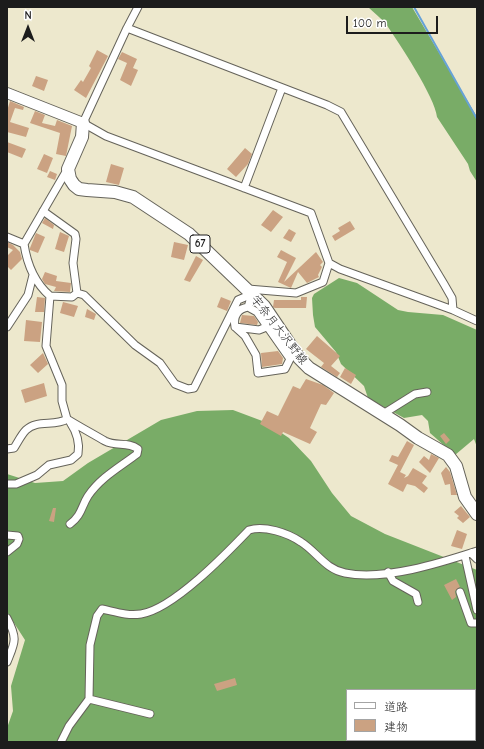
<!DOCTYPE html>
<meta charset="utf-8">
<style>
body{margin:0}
#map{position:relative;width:484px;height:749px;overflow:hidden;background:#ede8cd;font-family:"Comic Neue","Klee One",sans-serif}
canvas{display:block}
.frame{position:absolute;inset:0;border:8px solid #1c1c1c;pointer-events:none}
.legend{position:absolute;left:346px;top:689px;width:130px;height:52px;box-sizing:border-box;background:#fff;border:1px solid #a4a4a4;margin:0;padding:5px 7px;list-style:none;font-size:12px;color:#1c1c1c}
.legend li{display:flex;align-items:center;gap:8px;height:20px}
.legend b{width:20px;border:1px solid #a4a4a4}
.north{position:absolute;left:8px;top:8px;width:40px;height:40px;-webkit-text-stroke:3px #fff;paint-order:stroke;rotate:0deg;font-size:11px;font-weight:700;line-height:16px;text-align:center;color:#1c1c1c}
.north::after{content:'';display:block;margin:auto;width:14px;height:18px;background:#1c1c1c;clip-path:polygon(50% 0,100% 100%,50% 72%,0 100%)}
.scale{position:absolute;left:346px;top:16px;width:92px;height:18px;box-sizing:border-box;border:2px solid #1c1c1c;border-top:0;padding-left:5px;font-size:12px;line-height:14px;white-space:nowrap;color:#1c1c1c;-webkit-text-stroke:3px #fff;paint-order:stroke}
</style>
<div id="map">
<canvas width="484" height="749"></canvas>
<div class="frame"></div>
<ul class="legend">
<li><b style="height:5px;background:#fff"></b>道路</li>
<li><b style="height:11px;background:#cba282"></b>建物</li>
</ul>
<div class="north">N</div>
<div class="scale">100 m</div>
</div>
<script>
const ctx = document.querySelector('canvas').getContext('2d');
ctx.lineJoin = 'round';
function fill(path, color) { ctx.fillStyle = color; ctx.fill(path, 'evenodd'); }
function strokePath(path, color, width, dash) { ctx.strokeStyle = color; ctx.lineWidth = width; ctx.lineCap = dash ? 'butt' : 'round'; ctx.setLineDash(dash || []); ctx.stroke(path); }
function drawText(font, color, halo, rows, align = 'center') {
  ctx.font = font + ' "Comic Neue","Klee One",sans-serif'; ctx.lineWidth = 3; ctx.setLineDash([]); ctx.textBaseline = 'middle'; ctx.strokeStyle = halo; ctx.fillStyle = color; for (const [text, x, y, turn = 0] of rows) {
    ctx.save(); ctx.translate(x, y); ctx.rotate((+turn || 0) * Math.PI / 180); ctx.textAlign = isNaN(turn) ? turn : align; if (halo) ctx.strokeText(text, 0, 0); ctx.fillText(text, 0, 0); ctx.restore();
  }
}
fill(new Path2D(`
 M368,7H412L477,117V182L470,171L468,164L437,117C435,97 399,43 386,24C381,18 374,13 368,7Z
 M339,278L357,283L398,310L408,312L443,315L477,330V447L474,439L455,455L430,433L428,421L422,415L404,418L368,398L364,386L341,364L336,352L315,327L313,315L312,298L314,294Z
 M233,410L265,422L289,438L311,461L332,493L351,516L385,534L477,570V742H7V728L13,711L11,686L25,640L7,612V474L35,483L63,481L88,463L161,420L197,411ZM347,690H475V740H347Z`), '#79ac67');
strokePath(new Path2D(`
 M414,7L477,119`), '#66a2d7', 2);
fill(new Path2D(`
 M97,50L108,56L86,98L74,90L81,80L83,82L91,68L89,66Z
 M122,52L137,59L133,68L138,70L131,86L120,80L127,63L118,59Z
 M36,76L48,80L44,91L32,86Z
 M10,101L24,107L23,110L15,108L10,122L29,128L26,137L7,132V111Z
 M35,111L45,115L42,123L55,126L57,120L72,126L66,156L56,154L60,133L30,123Z
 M7,142L26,149L22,158L7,152Z
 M245,148L252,154L248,164L236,177L227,169Z
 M44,154L53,158L47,173L37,169Z
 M111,164L124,168L119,185L106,182Z
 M50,171L57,174L55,180L47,177Z
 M273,210L283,217L271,232L261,225Z
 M45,218L54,225L53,229L42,223Z
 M350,221L355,229L335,241L332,236L340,231L338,228Z
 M289,229L296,233L291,242L283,238Z
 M60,232L69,236L64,252L55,249Z
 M36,233L45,237L38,253L30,250V248Z
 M7,242L13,245L20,252L22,259L11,270L7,266V256L13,250L7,247Z
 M174,242L188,245L184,260L171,257Z
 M281,250L296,258L284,282L316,252L323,262L320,265L322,267L318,275L319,277L307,283L298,272L291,288L278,282L287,262L277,257Z
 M196,256L203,260L190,282L184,280Z
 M45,272L57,276L56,281L71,283L70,292L54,291L56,287L45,284L42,279Z
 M37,297L45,298L44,312H35Z
 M221,297L231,301L227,311L217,307Z
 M301,297H307L306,308H275L273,307L274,300H301Z
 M63,302L78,306L74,317L60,313Z
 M87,309L96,314L94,320L85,317Z
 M242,315L254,316L258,322L257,325L240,323Z
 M26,320L42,322L40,342L24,341Z
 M317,336L340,356L331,366L340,373L337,377L321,367L324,363L306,349Z
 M278,351L283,358L282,364L262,367L261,353Z
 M43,353L48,364L38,373L30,365Z
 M345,368L356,375L351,384L340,377Z
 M306,379L323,385L334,393L326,405L321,404L310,428L317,432L310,444L283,432L281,436L260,424L267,411L278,416L293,386L300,389Z
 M44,383L47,396L25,403L21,390Z
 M444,433L450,440L446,444L440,436Z
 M407,441L414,445L400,472L406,475L404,478L408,476L413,468L427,476L422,483L428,488L424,493L415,486L407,484L403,492L388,484L398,465L389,461L392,455L398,457Z
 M431,454L439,458L430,473L419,462L424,456L429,460Z
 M446,467L450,472L457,495H451L450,484L445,485L441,473Z
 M461,506L470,517L463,523L457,518L459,516L454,512Z
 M53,508H56L54,522L49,521Z
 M457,530L467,534L462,549L451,546Z
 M456,579L460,587L455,591L456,597L452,600L444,585Z
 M235,678L237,685L217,691L214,684Z`), '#cba282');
const street = new Path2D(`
 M138,7L127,28L83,123L106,136L311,213L329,263L323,282L296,293L248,289
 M127,28L327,105L341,112L444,284L452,298L453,310L340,269L329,263
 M244,188L282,88
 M43,211L75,234L76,239L73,263L77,293L72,297L50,296
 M7,237L24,244
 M77,293L84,295L135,345L160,363L175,384L188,389L194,388L238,300L252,294
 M248,307L257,312L290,359L285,369L258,373L256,355L245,336L235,327C233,316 237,309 248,307L252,294
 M453,310L477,321
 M7,327L28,295L33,275
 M235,327L259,330L264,328L266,323
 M383,414L415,394L427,392
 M67,419C80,427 93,434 105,441C116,447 128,441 138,449L137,454C120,467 101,477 88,496C81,507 82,515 70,524
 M7,449L14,448C18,442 21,435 26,430C37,419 55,427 67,419L62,401V385L46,346L50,296C35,283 27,264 24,244L67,170
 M7,484H16L37,475L49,465L71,460L78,454C80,443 76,431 70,422
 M7,535L18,536L19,539L17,544L7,552
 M471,553L477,559
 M465,556L477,610
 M388,572L393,581L416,594L418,602
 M460,592L471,623H477
 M7,618C18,639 15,642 7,662
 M89,699L150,714
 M61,742L69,726L89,699L90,645L97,616L102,609C116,612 127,616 141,614C173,609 226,554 249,530C264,525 288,533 301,542C317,552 325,569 345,573C384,581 440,563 477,551`);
const secondary = new Path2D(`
 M7,93L83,123`);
const primary = new Path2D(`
 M83,123L82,137L68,169L70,179L74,185L79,189L87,190L115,192L133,197L189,234L264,306L299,358L309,368L400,425L418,438L448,455L456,466L465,497L477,514`);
strokePath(street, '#65635a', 9);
strokePath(secondary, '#65635a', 12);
strokePath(primary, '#65635a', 14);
strokePath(street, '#fff', 7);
strokePath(secondary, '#fff', 10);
strokePath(primary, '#fff', 12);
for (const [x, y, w] of [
 [200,244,20]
]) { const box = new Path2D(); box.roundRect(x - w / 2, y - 9, w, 18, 3); ctx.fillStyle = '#fff'; ctx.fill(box); strokePath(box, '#1c1c1c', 1); }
drawText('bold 11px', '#1c1c1c', null, [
 ["67",200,244]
]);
drawText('12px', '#1c1c1c', '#fff', [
 ["宇奈月大沢野線",279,330,52]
]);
</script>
